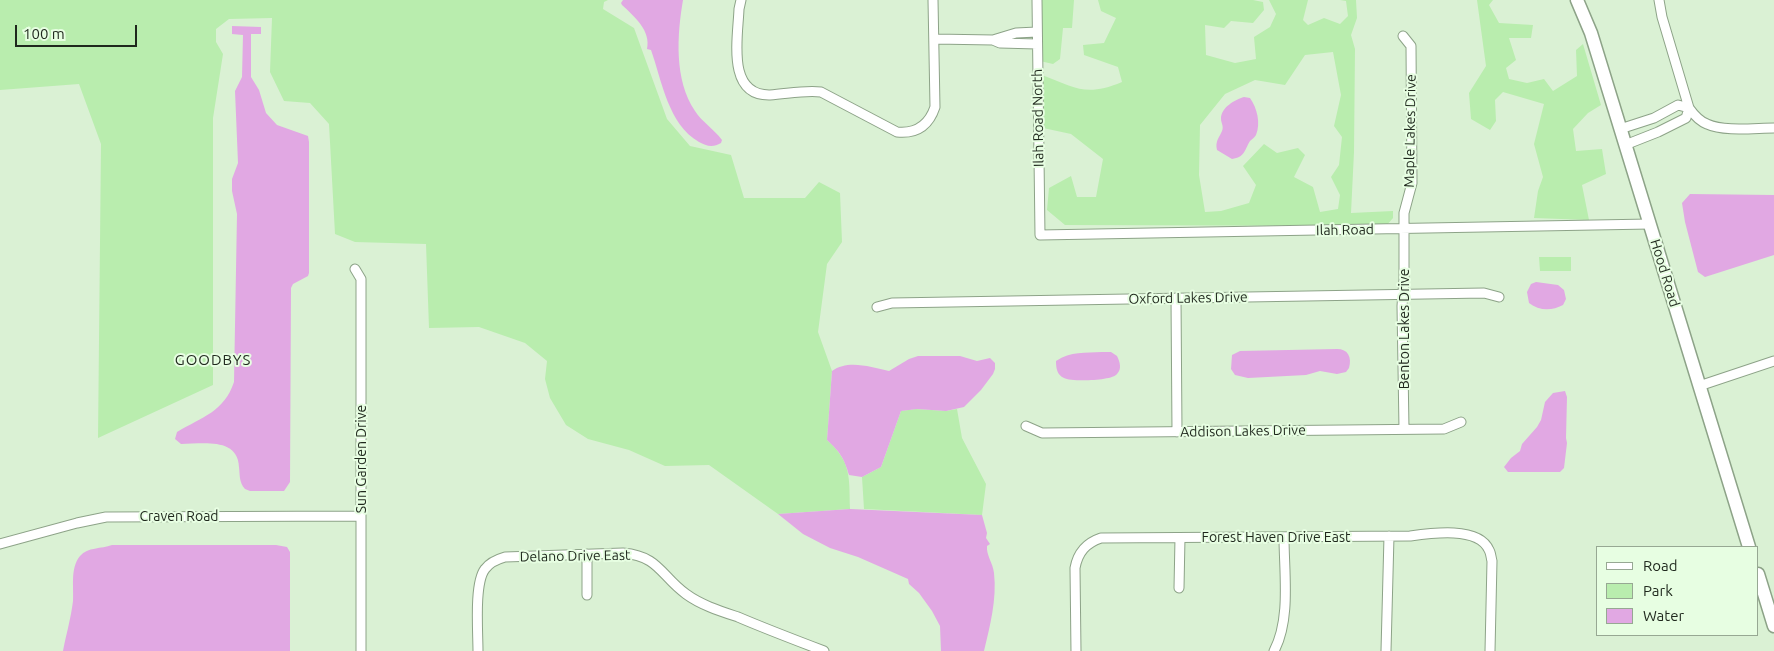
<!DOCTYPE html>
<style>
body{margin:0}
#map{position:relative;width:1774px;height:651px;overflow:hidden;background:#daf1d4;font-family:Ubuntu,sans-serif}
canvas{display:block}
.legend{position:absolute;left:1596px;top:546px;width:162px;height:90px;box-sizing:border-box;background:#e7fee2;border:1px solid #97a893;margin:0;padding:6px 9px;list-style:none;font-size:15px;color:#1f281d}
.legend li{display:flex;align-items:center;gap:10px;height:25px}
.legend b{width:25px;border:1px solid #97a893}
.scale{position:absolute;left:15px;top:25px;width:122px;height:22px;box-sizing:border-box;border:2px solid #1f281d;border-top:0;padding-left:6px;font-size:15px;line-height:18px;white-space:nowrap;color:#1f281d;-webkit-text-stroke:4px #e7fee2;paint-order:stroke}
</style>
<div id="map">
<canvas width="1774" height="651"></canvas>
<ul class="legend">
<li><b style="height:6px;background:#fff"></b>Road</li>
<li><b style="height:14px;background:#b9edae"></b>Park</li>
<li><b style="height:14px;background:#e1a8e3"></b>Water</li>
</ul>
<div class="scale">100 m</div>
</div>
<script>
const ctx = document.querySelector('canvas').getContext('2d');
ctx.lineJoin = 'round';
function fill(path, color) { ctx.fillStyle = color; ctx.fill(path, 'evenodd'); }
function strokePath(path, color, width, dash) { ctx.strokeStyle = color; ctx.lineWidth = width; ctx.lineCap = dash ? 'butt' : 'round'; ctx.setLineDash(dash || []); ctx.stroke(path); }
function drawText(font, color, halo, rows, align = 'center') {
  ctx.font = font + ' Ubuntu,sans-serif'; ctx.lineWidth = 4; ctx.setLineDash([]); ctx.textBaseline = 'middle'; ctx.strokeStyle = halo; ctx.fillStyle = color; for (const [text, x, y, turn = 0] of rows) {
    ctx.save(); ctx.translate(x, y); ctx.rotate((+turn || 0) * Math.PI / 180); ctx.textAlign = isNaN(turn) ? turn : align; if (halo) ctx.strokeText(text, 0, 0); ctx.fillText(text, 0, 0); ctx.restore();
  }
}
fill(new Path2D(`
 M0,0H608L604,2L603,9L634,28L667,119L690,146L731,155L744,198H805L819,182L840,193L842,242L827,264L818,332L832,371L827,440C852,462 849,478 850,509L778,514L709,465L665,466L629,450L588,439L566,425L550,398L545,379L547,361L525,343L479,327L429,328L426,244L355,242L335,234L329,124L310,103L284,101L270,72L272,18L229,19L216,29V42L223,54L213,118V385L98,438L101,144L79,84L0,90Z
 M1042,0H1074L1072,28H1063L1060,59L1053,64L1040,61Z
 M1098,0H1253L1263,2L1264,10L1253,23L1231,21L1224,28L1205,25L1206,55L1235,63L1256,59L1254,37L1270,27L1276,14L1269,0H1308L1303,20L1308,25L1324,18L1340,24L1348,16L1346,1L1340,0H1356L1357,18L1351,35L1355,49L1354,152L1351,213L1393,211V218L1386,226L1065,225L1047,210L1049,188L1071,176L1077,197H1096L1103,159L1071,134L1043,128L1042,75C1076,88 1086,97 1122,82L1118,67L1084,55L1083,45L1104,43L1116,18L1101,11ZM1333,52L1341,95L1334,126L1342,137L1339,165L1331,177L1340,195L1338,209L1320,212L1313,187L1294,177L1305,155L1298,148L1277,153L1264,144L1243,166L1256,185L1249,203L1221,211L1205,212L1199,175L1200,125L1225,94L1255,80L1285,85L1305,55Z
 M1477,0H1493L1489,5L1499,23L1533,25L1531,38H1509L1516,60L1506,68L1509,79L1527,83L1544,79L1553,91L1577,76L1576,50L1583,44L1601,105L1588,113L1573,129L1576,151L1602,149L1606,174L1582,185L1589,220L1534,218L1538,191L1543,177L1534,144L1544,104L1503,92L1495,100L1496,121L1490,130L1471,119L1469,93L1486,66Z
 M1539,257H1571V271H1540Z
 M916,409L946,411L957,409L962,438L986,484L982,515L864,509L862,477L881,467L901,411Z`), '#b9edae');
fill(new Path2D(`
 M623,0H683C677,35 674,80 695,111C702,122 714,129 722,140L721,143C713,148 706,146 699,142C668,124 662,81 651,50L647,49C651,31 635,17 622,5L621,3Z
 M232,26L261,27V34H251V77L259,90L266,113L277,125L308,136L309,142V273L308,276L293,284L291,288L290,482L284,491H250L245,489C239,482 240,476 239,467C238,437 202,444 181,444L175,439L177,432C202,417 224,412 234,382L237,214L232,191V179L238,163L235,91L242,77L243,35L232,34Z
 M1244,97L1250,98C1257,108 1261,123 1256,135C1254,138 1252,139 1250,141C1244,151 1245,157 1232,159L1217,150C1215,141 1219,138 1222,131C1224,126 1221,123 1221,119C1221,107 1235,100 1244,97Z
 M1690,194L1774,195V255L1705,277L1698,272L1685,222L1682,203Z
 M1536,282L1558,285L1564,290L1566,299L1563,305C1552,311 1539,311 1529,303L1527,292L1531,284Z
 M1337,349C1348,349 1352,357 1349,368L1346,372L1337,374L1320,371L1306,375L1248,378L1235,375L1231,369L1232,355L1240,351Z
 M1102,352H1111L1117,356C1120,362 1122,369 1117,374C1112,381 1071,382 1064,378C1057,375 1056,368 1056,361C1071,351 1085,353 1102,352Z
 M918,356H960L977,361L990,358L995,363V369L993,374L981,390L964,407L946,411L917,409L901,411L881,467L862,477L849,475C844,458 840,452 827,440L832,371C848,359 871,367 889,371L909,359Z
 M1565,391L1567,397L1566,438L1567,443L1564,468L1560,472H1508L1504,467L1511,458L1520,451L1522,444L1537,427L1541,420L1545,402L1553,393Z
 M850,509L982,515L987,533L986,538L990,544L987,546C986,555 993,563 994,573C997,599 990,626 984,651H941L940,626L932,611L919,593L909,584L908,579L858,557L830,548L803,534L778,514Z
 M112,545H276L287,547L290,552V651H63C66,635 71,618 73,601C74,587 70,568 80,556C88,547 101,549 112,545Z`), '#e1a8e3');
const street = new Path2D(`
 M741,0L739,9C738,37 726,96 770,95C787,94 804,90 821,92L897,132C917,134 929,125 935,107L933,0
 M1037,0L1040,235L1650,224
 M1659,0L1662,17L1689,108C1694,115 1699,121 1707,124C1724,132 1755,128 1774,128
 M1403,36L1411,46L1412,183L1404,213V279L1402,306L1404,429
 M935,39L993,40L1016,33L1037,32
 M993,40L1000,43L1037,44
 M1620,129L1654,118L1678,105L1689,108L1686,118L1658,132L1625,145
 M355,269L361,279V651
 M1176,298L1177,432
 M877,307L892,303L1484,293L1499,297
 M1699,386L1774,361
 M1026,426L1042,433L1444,429L1461,422
 M0,544L77,523L106,517L361,516
 M587,554V595
 M1179,588L1180,538
 M478,651C478,632 474,583 485,569C490,562 498,559 505,557L623,553C659,556 661,576 686,594C701,605 720,611 738,617C766,629 795,640 824,651
 M1076,651L1075,568C1078,552 1086,543 1101,538L1410,536C1431,533 1479,526 1489,550C1491,553 1491,558 1492,561L1490,651
 M1274,651C1291,619 1284,573 1284,537
 M1386,651L1389,536`);
const secondary = new Path2D(`
 M1577,0L1591,33L1749,547
 M1758,574L1774,626`);
strokePath(street, '#8da388', 11);
strokePath(secondary, '#8da388', 15);
strokePath(street, '#fff', 9);
strokePath(secondary, '#fff', 12);
drawText('14px', '#1f281d', '#e7fee2', [
 ["Ilah Road North",1038,118,-91],
 ["Maple Lakes Drive",1410,131,-89],
 ["Ilah Road",1345,230,-1],
 ["Hood Road",1665,273,73],
 ["Oxford Lakes Drive",1188,298,-1],
 ["Benton Lakes Drive",1404,329,-90],
 ["Addison Lakes Drive",1243,431,-1],
 ["Sun Garden Drive",361,459,-90],
 ["Craven Road",179,516],
 ["Forest Haven Drive East",1276,537],
 ["Delano Drive East",575,556,-1]
]);
ctx.letterSpacing = '1px';
drawText('15px', '#1f281d', '#e7fee2', [
 ["GOODBYS",213,360]
]);
ctx.letterSpacing = '0px';
</script>
